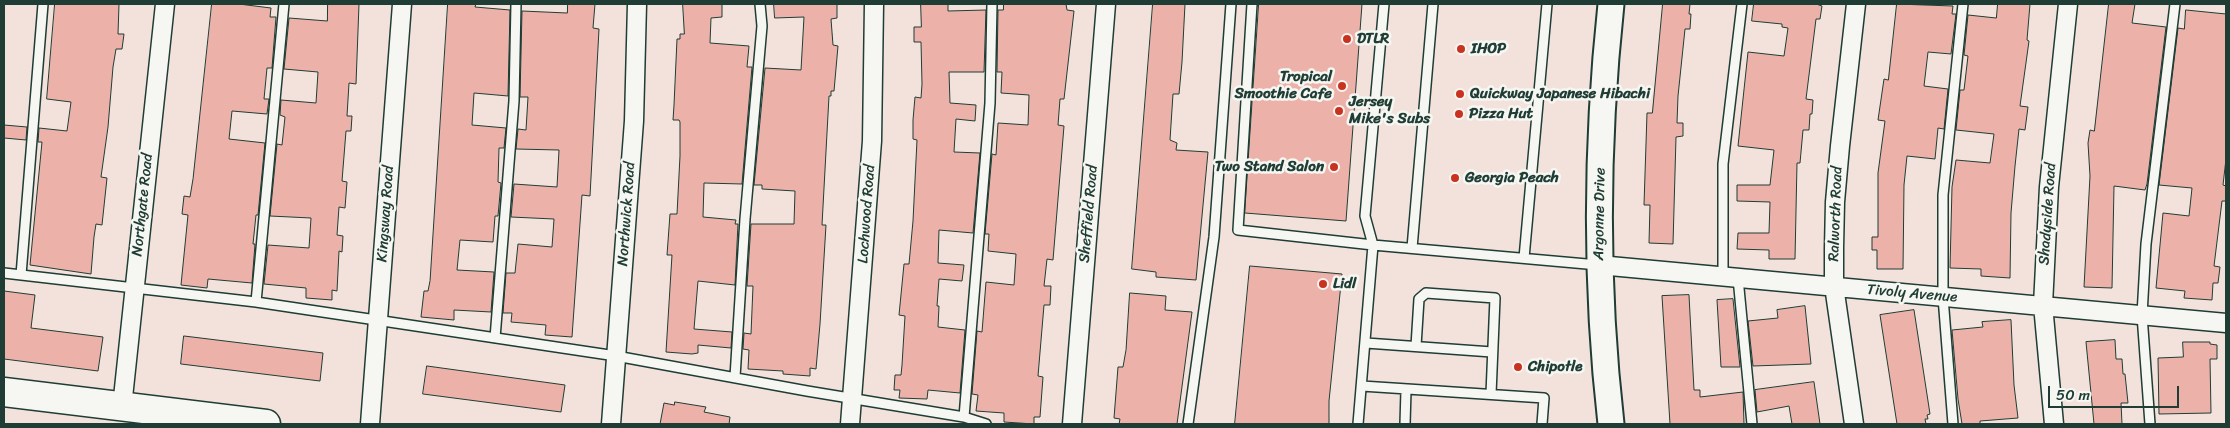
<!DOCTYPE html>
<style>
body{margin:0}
#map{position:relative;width:2230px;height:428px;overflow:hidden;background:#f3e2dc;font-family:Sriracha,sans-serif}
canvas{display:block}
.frame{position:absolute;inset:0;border:5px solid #1f3d34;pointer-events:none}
.scale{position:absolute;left:2048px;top:386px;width:131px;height:22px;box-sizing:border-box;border:2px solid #1f3d34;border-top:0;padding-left:6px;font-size:15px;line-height:18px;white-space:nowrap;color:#1f3d34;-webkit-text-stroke:4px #f6f6f2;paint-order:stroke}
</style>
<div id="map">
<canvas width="2230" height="428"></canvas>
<div class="frame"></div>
<div class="scale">50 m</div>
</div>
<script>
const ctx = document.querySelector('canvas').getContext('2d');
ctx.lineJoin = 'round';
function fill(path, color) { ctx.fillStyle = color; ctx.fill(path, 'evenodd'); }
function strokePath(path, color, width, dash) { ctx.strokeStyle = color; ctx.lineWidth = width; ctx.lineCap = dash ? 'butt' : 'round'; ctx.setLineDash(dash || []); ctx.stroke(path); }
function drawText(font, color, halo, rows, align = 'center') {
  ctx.font = font + ' Sriracha,sans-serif'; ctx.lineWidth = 5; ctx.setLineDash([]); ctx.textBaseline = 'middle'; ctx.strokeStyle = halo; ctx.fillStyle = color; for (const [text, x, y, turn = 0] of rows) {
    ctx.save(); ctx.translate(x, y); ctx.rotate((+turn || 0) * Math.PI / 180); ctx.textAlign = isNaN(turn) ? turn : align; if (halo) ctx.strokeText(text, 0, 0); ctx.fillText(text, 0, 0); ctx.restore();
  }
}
const building = new Path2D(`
 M55,4H119L118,34H124L122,49H116L113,67L108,127L101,177L107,178L102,225L96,224L94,237L91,274L30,265L42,142H38L39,128L67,131L71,102L47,99Z
 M212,4H239L271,8L270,17H276L272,68H267L264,99H269L267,114L232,111L229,139L265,143L258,215H256L253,244H255L252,283L208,279L207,288L181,285L188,215L182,214L184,196L190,197L193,179Z
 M328,4H359L356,84L349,83L347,116H352L351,131H346L342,181L347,182L345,208L339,207L337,235L343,236L342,252L339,251L337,291L332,290V300L306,298V288L264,284L268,245L309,248L311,218L270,216L277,144L282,145L285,117L280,115L281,100L316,103L318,72L284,69L289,18L327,21Z
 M448,4H476L475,7L510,10L508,96L474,93L472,125L506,128L504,148H499L498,182L501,183L498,216H495L493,242L460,240L457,270L494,272L491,312L454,310V320L421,317L424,291H428L430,281Z
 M568,4H595L593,28L599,29L590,196L582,195L572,337L545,335L546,325L511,322L512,313H503L506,273H515L518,244L552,247L554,219L511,217L514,184L557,187L559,150L516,149L518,129L526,130L528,97H520L522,11L567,13Z
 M683,4H722V17L711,18L710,43L749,46L747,67H752L742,184L704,183L703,217L736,220L735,224H738L735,285L698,281L694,329L732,332L731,348L698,345V353L692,354L666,352L672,255H667L670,214H677L680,156V122L679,120H673L674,105L677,39H680V34H684Z
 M774,4H837V18L831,19L833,45L838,46L834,91H831V96H829L822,225H826L820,324L816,369L810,368V376L783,374V371L748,369L749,350L743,349L744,333L751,334L753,286H747L751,224H794L795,191L762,189V185H754L765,68L801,70L804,17L775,18Z
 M921,4H948V11L986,10L984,72H949L950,103L976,105L975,121L956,119L954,152L980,153L973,233L939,230L938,263L964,265L962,281L939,279L937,306H939L938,327L965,330L960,393L928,390L927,399L899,398L900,390H894L895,375H901L902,365L905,316L899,315L904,264H909L913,221L917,140L913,139V120L915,97L921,98L922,84L921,42H914V27H921Z
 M1004,4H1066L1067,10L1074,11L1064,99H1060L1058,125L1064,126L1053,260L1047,259L1044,286H1051L1050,305H1044L1038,376L1043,377L1040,417H1034V424L1004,422V413L976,411L978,395L972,394L977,331L982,332L986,282L1014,285L1016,254L988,251L989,234H985L992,154L996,155L998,123L1028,125L1029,95L1001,93L1002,72H997L998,10H1003Z
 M1153,4H1185L1182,62L1179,94H1173L1170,140L1177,143L1176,150L1208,152L1196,280L1156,277V272L1132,269Z
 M1259,4H1362L1346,221L1245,213Z
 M1663,4H1690L1689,14H1691L1690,29H1685L1678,96L1677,123H1683V136L1676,137L1673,244L1649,243L1650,205H1644L1647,113H1652Z
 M1754,4H1816L1822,6L1820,19H1816L1806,99L1813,100L1812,114H1810L1809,130H1803L1800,163H1797L1795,259H1769V250L1737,249L1738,233H1769L1770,202L1737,201V185H1770L1774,150L1738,146L1748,52L1784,56L1788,28L1782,27V24L1752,21Z
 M1897,4L1953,6L1952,14H1956L1951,54L1928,52L1924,86L1948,89L1944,129L1938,128L1935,159L1907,156L1904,185L1903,269H1877V250H1872V237H1878V173L1885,121L1878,120L1884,79L1888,80Z
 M1998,4H2030L2027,40L2029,41L2020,106L2028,107L2025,130L2019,129L2015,166L2011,213L2010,278L1981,276V269L1950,268L1952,187L1956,160L1990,163L1994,134L1956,130L1960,90H1964L1968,56L1964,55L1968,15L1996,18Z
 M2109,4H2135L2132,23L2166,27L2147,184L2145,190L2114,186L2112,288L2084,287L2090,176L2088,143L2090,130L2094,131Z
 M2186,10L2226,14V159L2223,185L2226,186V201H2222L2214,266L2220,267L2218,283H2213L2212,300L2184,298L2185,291L2156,288L2163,213L2189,216L2192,188L2159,185L2178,28L2184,29Z
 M4,125L27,127L26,140L4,138Z
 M1250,266L1342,274L1329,401V424H1235Z
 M4,291L35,295L31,328L103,337L98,371L4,359Z
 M1130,293L1166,296L1165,310L1192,312L1177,424H1119L1120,419L1114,418L1118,367H1123L1126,350Z
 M1689,295L1694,390H1700V397L1743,392L1744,424H1670L1662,296Z
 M1733,299L1740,367H1721L1717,300Z
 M1805,306L1811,364L1753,366L1748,321L1778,318L1777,310Z
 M1914,310L1930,414L1927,415L1928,419H1925L1926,424H1897L1880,315Z
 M2011,320L2014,385L2018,418L1980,421V424H1962L1958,399L1952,330L1983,327L1982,322Z
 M184,336L323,353L320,381L181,364Z
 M2115,340L2116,359H2122L2123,374H2125L2128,403H2121L2122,424H2094L2086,342Z
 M2183,342H2210V344L2217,345V359H2210L2211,413L2159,414L2158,358L2183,357Z
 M427,366L565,385L561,412L423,394Z
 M1814,382L1820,424H1792L1789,406L1757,412L1755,390Z
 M675,402L706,407L704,412L730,417L729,424H660L664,403L674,405Z`);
fill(building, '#ecb2aa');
strokePath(building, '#1f3d34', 1);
const lane = new Path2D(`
 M1252,4L1238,230L1373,245L1598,265
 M1412,248L1433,4
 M1524,258L1547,4
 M4,273L256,302L616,356L807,391L964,417L986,424
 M21,275L43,4
 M1723,277V164L1742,4
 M1738,278L1752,424
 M256,302L284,4
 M495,338L514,101L516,4
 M1366,343L1492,352
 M1416,346L1419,299L1426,293L1495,298L1491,394
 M735,377L745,219L762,26L760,4
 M1362,386L1544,398L1542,424
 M964,417L990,103L992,4
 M1188,424L1214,237L1231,4
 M1358,424L1373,245L1365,216L1384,4
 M1405,424L1406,390
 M1953,424L1943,297V195L1963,4
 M2150,424L2142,315L2146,244L2175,4`);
const street = new Path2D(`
 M1599,265L2226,323
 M122,407L165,4
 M370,424L402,4
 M611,424L634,121L637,4
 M850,424L872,141L874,4
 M1072,424L1106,4
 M1854,424L1834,286V248L1835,202L1840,146L1856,4
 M2054,424L2043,305L2049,187L2068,4`);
const secondary = new Path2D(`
 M1611,424C1595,284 1596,144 1611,4`);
const primary = new Path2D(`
 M4,392L266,424`);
strokePath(lane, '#1f3d34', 12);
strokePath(street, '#1f3d34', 21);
strokePath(secondary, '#1f3d34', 29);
strokePath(primary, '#1f3d34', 31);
strokePath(lane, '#f6f6f2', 9);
strokePath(street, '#f6f6f2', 18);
strokePath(secondary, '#f6f6f2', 25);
strokePath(primary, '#f6f6f2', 28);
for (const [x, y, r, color] of [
 [1347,39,5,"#c8321e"],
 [1461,49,5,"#c8321e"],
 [1342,86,5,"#c8321e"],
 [1460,94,5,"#c8321e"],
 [1339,111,5,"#c8321e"],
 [1459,114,5,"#c8321e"],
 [1334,167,5,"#c8321e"],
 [1455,178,5,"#c8321e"],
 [1323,284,5,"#c8321e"],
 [1518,367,5,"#c8321e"]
]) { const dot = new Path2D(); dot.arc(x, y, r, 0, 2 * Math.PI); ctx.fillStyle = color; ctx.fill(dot); strokePath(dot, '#f6f6f2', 2); }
drawText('bold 15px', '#1f3d34', '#f6f6f2', [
 ["DTLR",1357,39],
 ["IHOP",1471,49],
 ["Tropical",1332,77,"right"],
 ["Smoothie Cafe",1332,94,"right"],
 ["Quickway Japanese Hibachi",1470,94],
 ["Jersey",1349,102],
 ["Mike's Subs",1349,119],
 ["Pizza Hut",1469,114],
 ["Two Stand Salon",1324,167,"right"],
 ["Georgia Peach",1465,178],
 ["Lidl",1333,284],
 ["Chipotle",1528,367]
], 'left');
drawText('15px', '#1f3d34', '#f6f6f2', [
 ["Northgate Road",143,205,-84],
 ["Kingsway Road",386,214,-86],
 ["Northwick Road",627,214,-86],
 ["Lochwood Road",867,214,-86],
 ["Sheffield Road",1089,214,-85],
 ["Argonne Drive",1600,214,-89],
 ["Ralworth Road",1836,214,-88],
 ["Shadyside Road",2048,214,-86],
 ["Tivoly Avenue",1912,294,5]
]);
</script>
